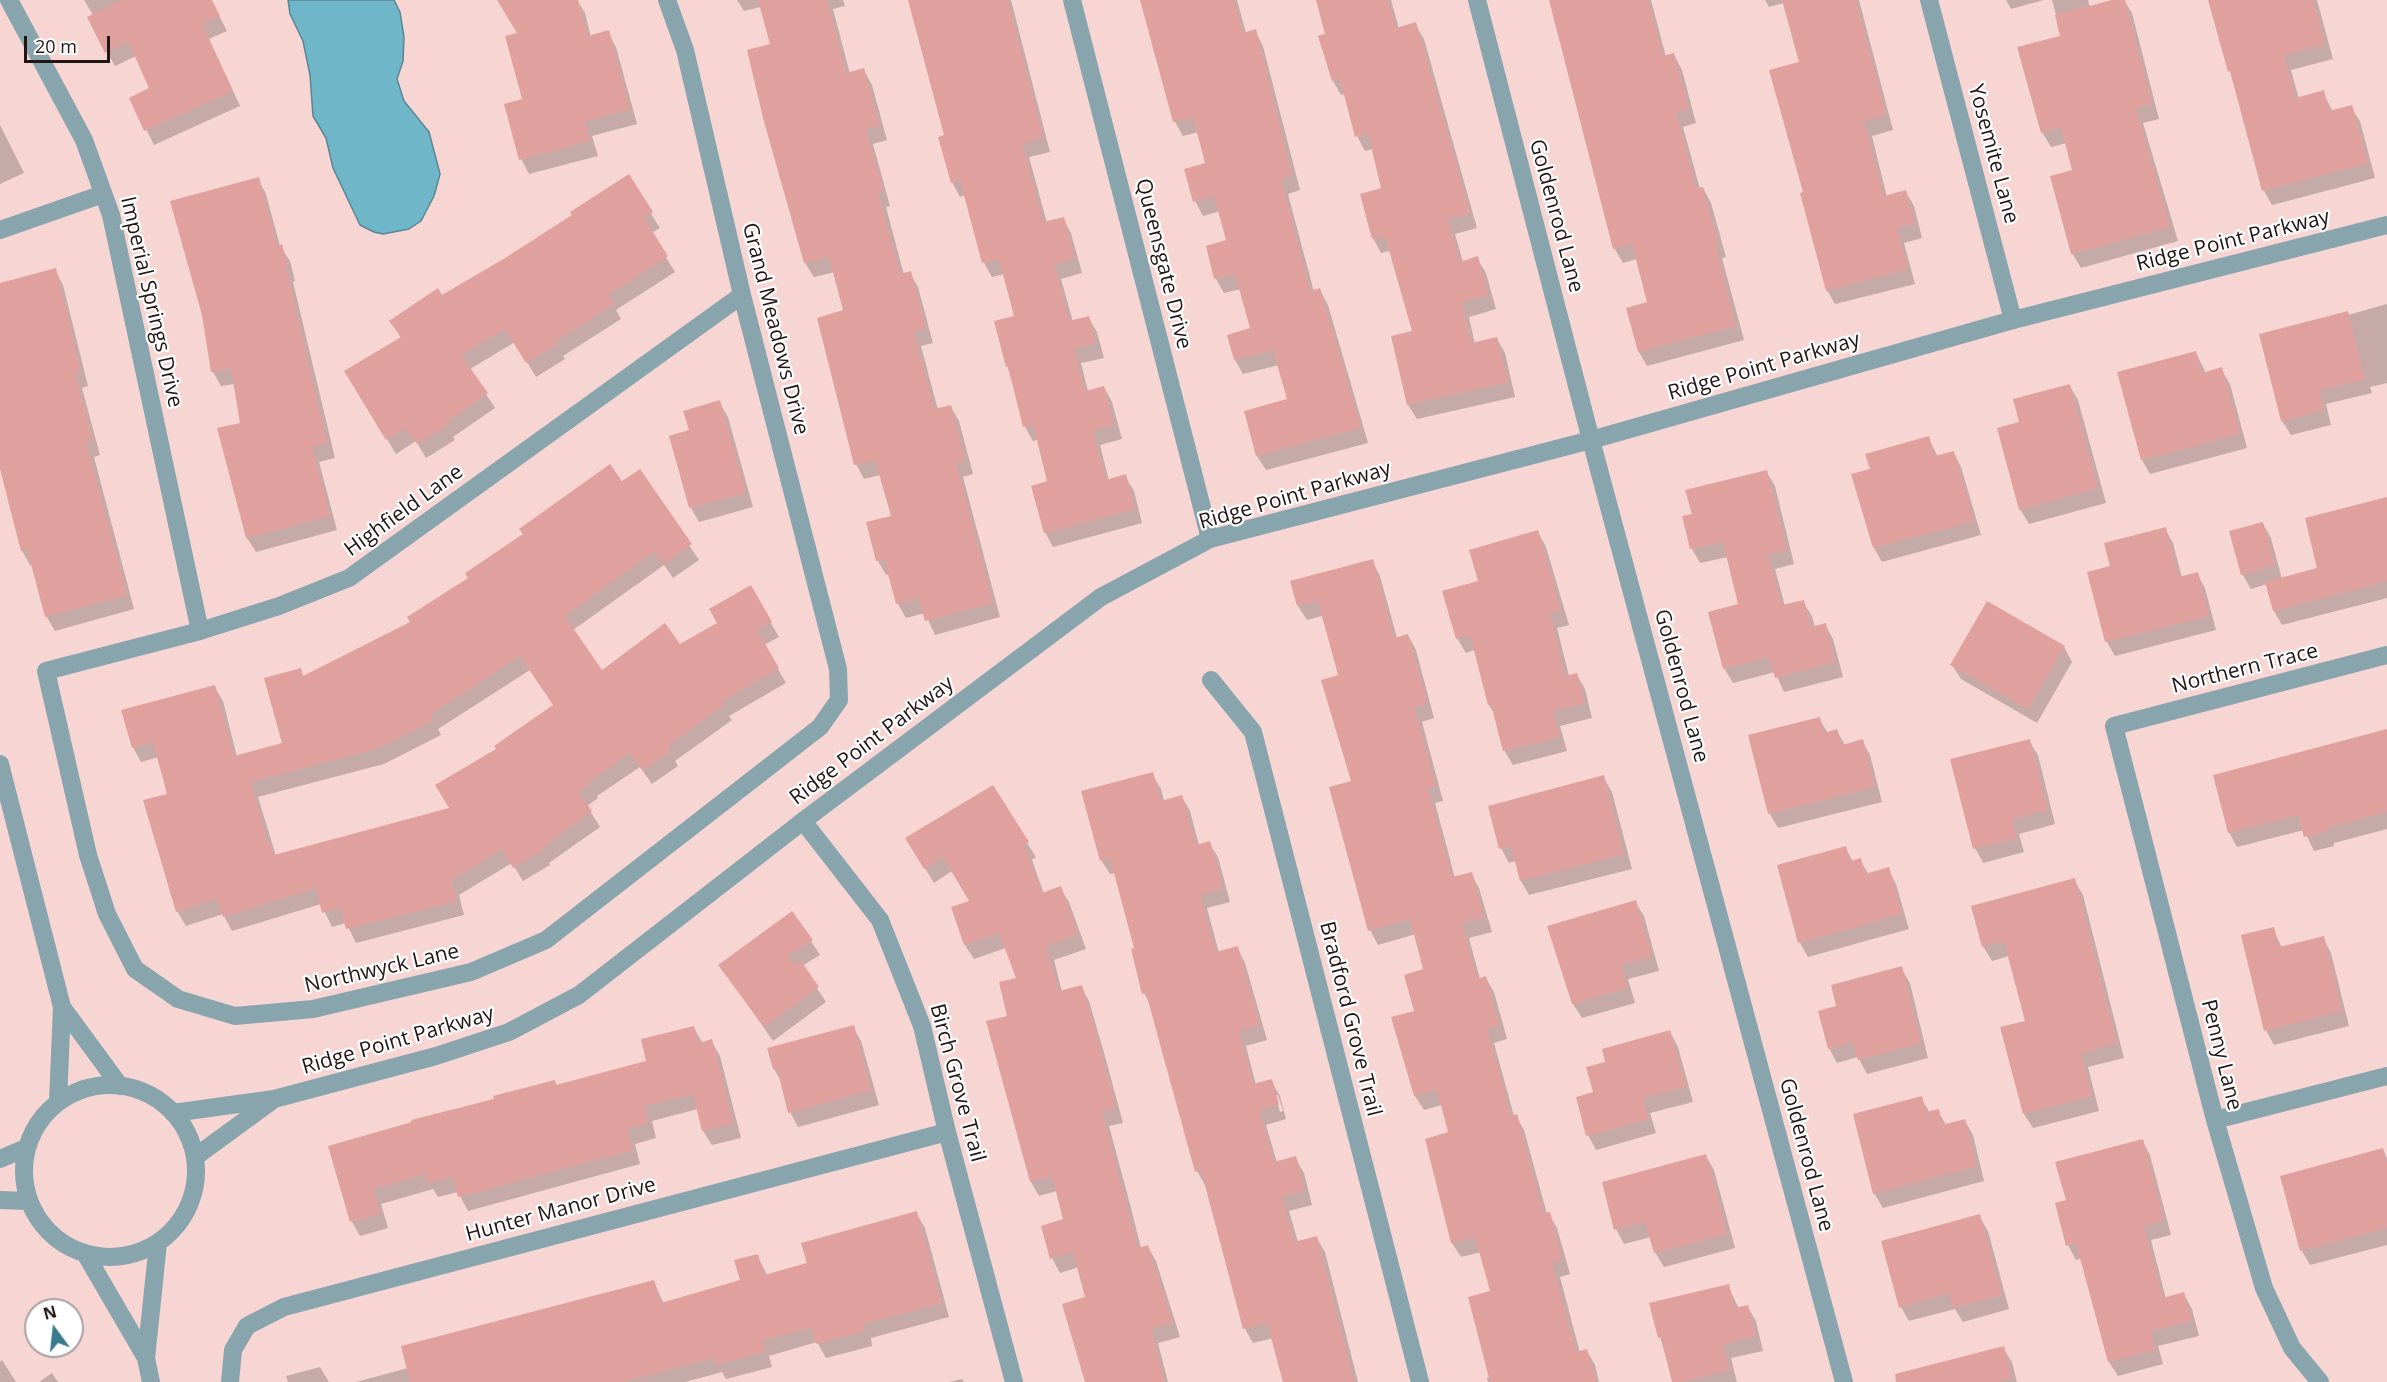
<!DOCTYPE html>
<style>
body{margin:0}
#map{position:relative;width:2387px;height:1382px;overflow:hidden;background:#f7d5d3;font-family:"Open Sans",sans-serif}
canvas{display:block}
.north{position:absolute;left:24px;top:1298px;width:60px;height:60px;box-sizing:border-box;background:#fff;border:2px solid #a7a2a1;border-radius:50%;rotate:345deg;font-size:16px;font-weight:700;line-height:24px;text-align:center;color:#221615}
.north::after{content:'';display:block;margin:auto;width:21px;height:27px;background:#397b8c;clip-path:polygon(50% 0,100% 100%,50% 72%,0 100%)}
.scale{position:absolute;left:24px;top:36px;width:86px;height:27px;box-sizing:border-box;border:3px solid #221615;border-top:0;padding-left:8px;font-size:18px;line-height:21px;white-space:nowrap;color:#221615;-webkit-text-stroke:4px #fff;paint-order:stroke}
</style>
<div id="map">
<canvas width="2387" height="1382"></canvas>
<div class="north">N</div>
<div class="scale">20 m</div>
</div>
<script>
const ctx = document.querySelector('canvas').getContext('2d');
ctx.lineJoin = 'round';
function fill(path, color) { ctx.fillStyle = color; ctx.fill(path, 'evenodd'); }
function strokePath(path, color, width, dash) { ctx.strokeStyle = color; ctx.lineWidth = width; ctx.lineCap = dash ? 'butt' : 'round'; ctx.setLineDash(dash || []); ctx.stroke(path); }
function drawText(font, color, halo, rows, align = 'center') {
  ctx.font = font + ' "Open Sans",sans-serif'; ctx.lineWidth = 4.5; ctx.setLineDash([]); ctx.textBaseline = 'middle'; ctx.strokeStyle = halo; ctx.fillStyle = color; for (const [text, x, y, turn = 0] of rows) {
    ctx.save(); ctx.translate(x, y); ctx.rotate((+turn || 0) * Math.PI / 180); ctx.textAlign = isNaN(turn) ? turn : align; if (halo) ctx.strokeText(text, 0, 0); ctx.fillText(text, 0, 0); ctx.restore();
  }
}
const water = new Path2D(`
 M288,0H394L400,12L404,37L403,61L397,79L404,101L429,132L440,174L434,196L421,221L409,229L383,234L374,232L360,225L333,168L326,138L313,116L310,75L303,41L290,14Z`);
fill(water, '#70b6c9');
strokePath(water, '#598693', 1.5);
fill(new Path2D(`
 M84,0H211L227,31L209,39L240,106L154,145L131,98L151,89L136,56L115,66L107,52L93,15Z
 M499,0H577L585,13L591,37L608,32L616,47L637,124L592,136L598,156L529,174L521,159L524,100L519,34Z
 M737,0H843L845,6L833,9L850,74L864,70L872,85L887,140L873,144L890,206L886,207L904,275L910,273L918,287L933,343L921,346L938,410L951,407L959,421L973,474L963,477L1000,617L935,635L925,613L906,618L898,604L890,574L886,575L878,561L868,524L892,517L880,475L864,479L856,464L845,312L835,272L814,277L805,263L748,51L772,45L761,7L744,11Z
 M911,0H1011L1050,152L1029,157L1047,223L1063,219L1071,233L1082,273L1061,279L1073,322L1088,317L1097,332L1104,358L1081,363L1088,391L1104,387L1112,402L1122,439L1100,445L1109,481L1125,476L1134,491L1142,523L1053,547L1045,532L1049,482L1038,440L1033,441L1025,427L995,323L1016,317L1005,274L992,277L984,263L966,195L960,197L952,182L946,136Z
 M1142,0H1237L1246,33L1255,31L1263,46L1300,190L1288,194L1314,292L1320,290L1328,305L1368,443L1266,470L1257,456L1246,412L1288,400L1279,365L1243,374L1235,360L1229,336L1251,329L1241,289L1224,293L1216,279L1228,242L1220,211L1203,216L1195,201L1207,164L1199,132L1183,136L1175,122Z
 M1317,0H1391L1399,29L1415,24L1424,39L1477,228L1455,234L1463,262L1477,258L1486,273L1496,309L1469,317L1475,344L1497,339L1505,353L1515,397L1417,419L1408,405L1413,332L1390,251L1381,253L1373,238L1383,189L1373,149L1365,151L1357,136L1345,94L1341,95L1333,81L1320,37L1326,35Z
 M1550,0H1651L1666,57L1674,55L1682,70L1696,123L1683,127L1700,189L1703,188L1711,203L1726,257L1722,258L1744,340L1647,366L1639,352L1649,303L1637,259L1623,263L1614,248Z
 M1765,0H1859L1893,130L1872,136L1887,197L1906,192L1914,206L1922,238L1904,243L1915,284L1835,304L1827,290L1805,194L1800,63L1784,3L1769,7Z
 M2006,0H2044L2011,9Z
 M2052,0H2088L2090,7L2124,0L2132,13L2159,119L2143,123L2178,241L2081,268L2072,253L2074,171L2067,143L2051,147L2042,132L2062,37Z
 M2210,0H2317L2333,59L2291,70L2299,99L2323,92L2333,112L2351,107L2360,121L2375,178L2272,205L2264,191Z
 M0,125L24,173L0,184Z
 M628,177L660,228L651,233L675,272L616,310L621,319L563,356L565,359L536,377L515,342L470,369L495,408L453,437L455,440L426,458L416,441L396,454L346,372L401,338L391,321L442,297L505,259L574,216Z
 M258,179L266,194L280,246L290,261L295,281L293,282L335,458L319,462L337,530L256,552L247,538L242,424L235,384L221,386L213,372L203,314Z
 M55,270L63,285L88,386L82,388L100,455L94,457L134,609L55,631L46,616L32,565H30L22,551L0,465V285Z
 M2387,304V383L2370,387L2372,393L2326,404L2331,425L2291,435L2282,421L2348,315Z
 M2196,353L2206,373L2221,369L2230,384L2247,448L2150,474L2142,460Z
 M2070,386L2078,400L2106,503L2029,524L2020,509L2021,423Z
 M719,402L728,417L753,507L699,522L691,508L671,437L691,431Z
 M1928,437L1938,457L1953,452L1961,467L1981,535L1882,562L1874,548L1853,475L1871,470Z
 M639,471L699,560L673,578L664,565L573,630L601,672L680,646L719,624L750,587L779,637L764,645L786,683L729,716L732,720L675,761L678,766L652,784L640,767L597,796L598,798L587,806L600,827L549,863L550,865L523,881L512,863L459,895L464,915L356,943L346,923L332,927L321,904L232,931L223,914L186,926L177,911L169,795L159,757L141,762L133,747L214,686L223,701L237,757L284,744L300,670L304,677L412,623ZM530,670L554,706L498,749L451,809L276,856L258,797L384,764L441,735L438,729Z
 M1766,471L1775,486L1794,564L1775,569L1785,606L1803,602L1812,616L1815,627L1825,625L1833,639L1843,677L1784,692L1775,672L1733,683L1724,668L1740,606L1728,557L1700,563L1692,549L1684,517L1694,515Z
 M2387,499V598L2282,625L2274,611L2267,584L2251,589L2242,574L2263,524L2271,538L2282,579L2319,569Z
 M2165,529L2173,543L2182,578L2197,574L2205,588L2216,630L2115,656L2107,642L2089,573L2112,567Z
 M1538,532L1546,547L1569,625L1557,628L1569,676L1577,675L1585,689L1592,718L1560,726L1567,751L1513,765L1504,750L1496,716L1489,705L1475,650L1466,653L1457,638L1480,582Z
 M1372,561L1380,576L1397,638L1408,635L1416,650L1434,718L1422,722L1443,801L1435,803L1455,878L1471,874L1479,888L1492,932L1469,938L1480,979L1486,978L1494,992L1507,1039L1494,1043L1514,1116H1516L1524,1130L1547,1214H1549L1557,1228L1570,1274L1560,1277L1580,1353L1587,1351L1595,1365L1599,1382H1488L1487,1378L1491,1377L1492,1292L1481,1252L1461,1257L1452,1243L1450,1133L1442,1105L1424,1110L1415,1096V1012L1425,970L1416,934L1378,945L1370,930L1340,676L1322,616L1307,620L1298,606L1292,583Z
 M2064,647L2072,662L2037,723L1961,679L1952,665Z
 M1819,719L1828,733L1837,731L1845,745L1862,741L1870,755L1882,802L1778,828L1770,814Z
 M2387,730V829L2334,843V846L2314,851L2304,830L2237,847L2229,832Z
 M2029,741L2038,755L2055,824L2019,834L2024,852L1983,863L1975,848Z
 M1152,774L1161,789L1164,801L1182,797L1190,811L1199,845L1209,843L1218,857L1230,902L1207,908L1219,953L1237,948L1245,963L1267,1040L1246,1046L1256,1085L1271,1081L1280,1096L1286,1119L1266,1125L1277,1163L1295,1158L1304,1173L1312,1205L1289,1211L1298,1242L1316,1237L1325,1252L1358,1382H1284L1273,1338L1253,1343L1245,1329L1207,1185H1205L1197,1171L1152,1008L1144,993L1136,949L1116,873L1110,874L1101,860ZM1275,1095H1278L1283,1111L1280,1112Z
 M1603,777L1612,792L1632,869L1529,895L1521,881L1516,861L1509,863L1501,848Z
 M907,839L1027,843L1036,857L1032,860L1044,894L1060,888L1069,902L1086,949L1054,960L1062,992L1081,987L1089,1001L1105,1056L1123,1123L1109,1126L1130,1204L1141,1248L1148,1247L1156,1261L1180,1337L1158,1343L1168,1382H1085L1087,1298L1079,1267L1060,1273L1052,1258L1065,1220L1057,1191L1039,1196L1031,1182L988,1022L1009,1017L1018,979L1006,948L974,959L965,945L952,908L971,902L952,871L934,883Z
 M1845,847L1853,862L1860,860L1869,875L1888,869L1896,884L1909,929L1808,957L1800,943L1778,866Z
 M2074,880L2083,895L2124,1058L2088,1067L2099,1111L2033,1128L2024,1114L2002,1029L2027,1022L2009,956L1992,961L1983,946Z
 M1635,902L1644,916L1659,971L1628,979L1635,1003L1582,1018L1573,1004L1549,927Z
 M2273,929L2282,948L2323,938L2331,953L2349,1026L2274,1045L2266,1030Z
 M811,941L820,955L802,966L826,1002L773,1041L720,965Z
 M1901,968L1910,983L1928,1058L1867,1074L1858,1057L1837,1063L1829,1048L1838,1007Z
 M853,1027L861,1041L879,1105L798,1127L790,1112L781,1081L774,1069L769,1049Z
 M694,1028L702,1042L711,1041L720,1056L741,1138L712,1145L703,1131L698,1109L652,1121L656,1138L635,1144L640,1164L468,1211L458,1192L438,1197L433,1189L381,1204L388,1228L360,1236L352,1222L330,1147L554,1081L557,1086L648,1062Z
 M1670,1032L1678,1047L1693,1102L1650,1113L1656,1133L1596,1150L1588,1135L1595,1094L1607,1063Z
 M1921,1098L1930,1113L1938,1111L1946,1125L1965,1121L1973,1135L1984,1181L1883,1208L1874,1193Z
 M2142,1140L2150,1155L2171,1235L2151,1240L2166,1299L2184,1294L2192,1309L2199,1336L2158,1346L2163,1364L2118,1376L2109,1362L2082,1258L2076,1260L2068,1245L2067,1201Z
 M2383,1150L2387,1158V1245L2310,1265L2302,1251L2282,1177Z
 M1706,1156L1714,1170L1735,1248L1664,1267L1655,1252L1651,1237L1624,1244L1616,1229Z
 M916,1213L925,1228L949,1317L871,1338L872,1346L826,1358L817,1342L769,1356L772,1367L726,1379L722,1372L685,1382H356L408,1368L654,1282L664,1304L742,1281L757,1255L767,1275L809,1264Z
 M1979,1216L1988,1231L2009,1309L1963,1322L1955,1309L1909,1321L1901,1307Z
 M1728,1286L1739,1309L1747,1306L1756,1321L1763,1351L1731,1358L1737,1382H1673L1651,1305Z
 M2003,1348L2012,1362L2017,1382H1928Z
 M2,1360L16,1382H0V1362Z
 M320,1367L329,1382H288L286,1376Z
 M52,1373L58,1382H39Z
 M962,1379L964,1382H949Z`), '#0003');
fill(new Path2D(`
 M121,0H212L220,16L202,24L233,91L144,131L129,98L149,88L128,41L105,53L87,17Z
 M497,0H578L588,36L609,30L630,109L585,121L590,141L519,160L504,104L522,99L505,36L517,33Z
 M758,0H827L846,73L864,68L880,126L866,129L883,191L878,193L900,274L911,271L926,328L914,332L934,409L951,405L965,460L956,462L993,603L925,621L919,598L896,604L884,559L876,561L866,522L891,516L875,460L854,465L817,318L843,310L829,257L804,263L763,118L747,50L770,44Z
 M908,0H1008L1043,137L1022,143L1043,222L1064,217L1075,258L1054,264L1069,321L1089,316L1096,343L1074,349L1085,391L1104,386L1114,425L1093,430L1106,480L1126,474L1135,509L1044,533L1031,486L1047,481L1033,424L1023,427L1008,366L1006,367L994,321L1014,316L999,259L982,263L960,180L951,183L938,137L944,135Z
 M1140,0H1234L1243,33L1256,29L1292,176L1281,179L1310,291L1320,288L1361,428L1256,456L1244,411L1287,399L1273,350L1234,360L1227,335L1250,328L1235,274L1214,279L1206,246L1226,240L1214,196L1193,202L1184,169L1205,163L1193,117L1173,122Z
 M1316,0H1388L1396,28L1416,22L1470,213L1448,219L1460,262L1478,256L1488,295L1462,302L1471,343L1497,337L1508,382L1407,405L1391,336L1412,331L1385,236L1372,239L1360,194L1381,188L1368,133L1355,137L1340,79L1332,81L1318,36L1325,34Z
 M1549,0H1648L1663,56L1674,53L1689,109L1676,112L1696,188L1703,187L1718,243L1715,244L1736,326L1638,352L1626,308L1647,302L1632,244L1613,249Z
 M1782,0H1856L1886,115L1864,121L1884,196L1906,190L1915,223L1897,228L1908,269L1826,291L1800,193L1803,192L1769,70L1799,62Z
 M2112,0H2125L2152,104L2136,108L2170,227L2071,254L2050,176L2072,170L2061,127L2041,133L2017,47L2060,36L2055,15Z
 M2208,0H2313L2325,44L2284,55L2296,98L2324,90L2329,111L2352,105L2368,163L2262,191L2230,71L2228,72Z
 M629,174L653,212L644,218L668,256L608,295L614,304L556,341L558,344L526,363L505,329L461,355L488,393L446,422L448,425L417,444L406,428L386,440L344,371L401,337L389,321L438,288L442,295L505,258L572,215L570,212Z
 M259,177L277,246L282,244L288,266L286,267L327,443L312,447L330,516L246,538L217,428L240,423L231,369L211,372L202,315L170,201Z
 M56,268L81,372L75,373L93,441L86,442L127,595L45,617L27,549L21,551L0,469V283Z
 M2348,311L2365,379L2319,390L2324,410L2281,421L2259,334Z
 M2196,351L2202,373L2222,367L2240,434L2141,460L2117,372Z
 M2070,384L2098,488L2019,510L1997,428L2019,422L2013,399Z
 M720,400L746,493L689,508L669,436L689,430L683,411Z
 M1929,436L1935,456L1954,451L1974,521L1873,548L1851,474L1870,469L1865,454Z
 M610,464L622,481L640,469L692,544L664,564L654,551L565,616L602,670L665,623L680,644L717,623L709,609L751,585L772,622L757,630L779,668L722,701L724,705L668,746L671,751L642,770L630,753L590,781L591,783L578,792L592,811L542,848L543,850L513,868L502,849L452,880L457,901L346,929L340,908L322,913L316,888L223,917L217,899L176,912L143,800L167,794L153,742L132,748L121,710L215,685L234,756L282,743L264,678L301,668L303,676L410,622L407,617L468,578L465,573L523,534L519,529ZM520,656L553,705L494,746L496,749L435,785L449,808L274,855L270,843L268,844L251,782L375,749L434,720L431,714Z
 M1767,470L1787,550L1768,554L1782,605L1804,600L1811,627L1826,623L1835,662L1775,678L1769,657L1723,669L1708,612L1738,604L1723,542L1690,549L1682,516L1692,514L1685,490Z
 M2387,497V581L2273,611L2265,582L2317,568L2305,518Z
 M2263,522L2275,565L2241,575L2229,531Z
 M2166,527L2179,577L2198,572L2209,616L2105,642L2087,572L2110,566L2104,543Z
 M1538,530L1561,610L1550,613L1565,676L1577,673L1585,703L1553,711L1560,737L1503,751L1491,704L1488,705L1470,635L1456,639L1442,591L1478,581L1469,550Z
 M1373,559L1394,638L1408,634L1427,704L1414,707L1436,786L1428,788L1452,877L1472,872L1484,917L1462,923L1477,979L1486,976L1499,1025L1487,1028L1511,1116L1517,1114L1543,1213L1550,1212L1562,1260L1552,1262L1576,1352L1587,1349L1596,1382H1490L1468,1297L1490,1291L1475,1237L1451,1243L1425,1139L1448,1132L1437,1090L1414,1096L1391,1017L1414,1011L1404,975L1423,969L1410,919L1368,931L1329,787L1351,781L1321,680L1338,675L1318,601L1297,606L1290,581Z
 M1987,601L2065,646L2028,709L1950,665Z
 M1820,717L1824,733L1837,729L1842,745L1863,739L1875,787L1768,814L1748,735Z
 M2387,729V812L2326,828L2327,832L2304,837L2298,815L2228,833L2213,775Z
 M2030,739L2048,810L2012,819L2017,838L1973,849L1950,759Z
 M1153,772L1161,801L1182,795L1196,845L1210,841L1223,888L1200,894L1216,952L1238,946L1260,1025L1239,1031L1253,1084L1272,1079L1279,1105L1259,1110L1274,1162L1296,1156L1305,1190L1282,1197L1294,1242L1317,1236L1354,1382H1283L1267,1323L1243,1329L1201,1170L1195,1172L1146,993L1142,994L1131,949L1134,948L1110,858L1100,861L1081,791Z
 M1604,775L1624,854L1520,881L1511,846L1499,849L1488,806Z
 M993,785L1029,842L1024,845L1042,893L1061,886L1078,934L1046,946L1059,991L1082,985L1098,1040L1116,1108L1102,1112L1122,1188L1138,1248L1148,1245L1173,1323L1151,1328L1165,1382H1085L1062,1304L1085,1297L1073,1252L1050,1259L1041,1226L1063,1219L1052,1176L1030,1182L986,1021L1007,1016L999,982L1016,978L999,933L964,945L951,907L969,901L943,857L924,869L905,838Z
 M1846,846L1850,861L1861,858L1865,874L1889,867L1902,914L1798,943L1777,865Z
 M2075,878L2117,1043L2081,1053L2092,1096L2023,1114L2000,1027L2025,1021L2004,941L1982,947L1971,906Z
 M1636,900L1652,956L1621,965L1628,988L1572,1004L1547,926Z
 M792,911L813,940L788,955L793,964L801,961L819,987L764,1027L718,965Z
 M2274,927L2279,947L2324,936L2342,1011L2264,1031L2241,935Z
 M1902,966L1921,1043L1858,1060L1853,1042L1828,1049L1818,1011L1836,1006L1831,985Z
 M854,1025L871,1090L788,1113L777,1068L773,1069L767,1048Z
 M694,1026L699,1043L712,1039L718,1061L716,1062H718L733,1123L702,1131L693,1094L644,1106L649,1123L627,1129L633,1150L458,1197L453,1177L428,1183L425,1174L373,1189L380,1214L350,1222L328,1146L412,1122L411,1120L494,1099L493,1096L555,1080L556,1085L646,1061L641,1039Z
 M1670,1030L1686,1087L1643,1098L1649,1119L1586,1136L1576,1097L1593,1092L1586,1067L1605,1062L1602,1049Z
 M1922,1096L1926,1112L1939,1109L1942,1125L1965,1119L1977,1166L1873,1194L1853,1114Z
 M2143,1139L2164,1220L2144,1226L2163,1298L2184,1292L2192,1321L2151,1331L2156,1350L2108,1362L2076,1243L2066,1246L2055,1203L2066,1200L2055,1162Z
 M2383,1148L2387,1162V1228L2300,1251L2280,1176Z
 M1706,1154L1727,1234L1654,1253L1645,1222L1614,1230L1602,1182Z
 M917,1211L942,1303L863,1324L865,1331L816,1344L812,1327L762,1341L765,1352L716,1365L714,1358L623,1382H410L401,1346L654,1280L661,1303L740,1280L734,1260L758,1254L764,1275L807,1263L801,1243Z
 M1980,1214L2002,1295L1953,1308L1949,1293L1899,1308L1881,1241Z
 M1729,1284L1735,1308L1748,1305L1756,1336L1723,1344L1730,1370L1681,1382H1672L1661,1337L1658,1338L1649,1303Z
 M2004,1346L2012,1378L1999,1382H1896L1895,1374Z`), '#e0a19e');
strokePath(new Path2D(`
 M9,0L84,140L111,215L200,631
 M667,0L685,50L742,295L838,669L839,700L820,727L546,940L471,972L313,1009L235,1016L178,999L135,969L107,914L88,855L46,671L200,631L279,606L349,578L742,295
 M1072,0L1210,539
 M1477,0L1591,440L1844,1382
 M1929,0L2013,320
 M0,230L103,194
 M1211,680L1253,732L1420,1382
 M803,821L880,920L922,1026L947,1132L1014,1382
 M2215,1120L2387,1076
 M230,1382L233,1350L247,1326L284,1307L947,1132
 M2320,1382L2292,1348L2264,1288L2215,1120L2114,726L2387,655`), '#88a4ad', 18);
strokePath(new Path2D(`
 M0,764L62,1007L58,1102
 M62,1007L120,1086
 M24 1171a86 86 0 1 1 172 0a86 86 0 1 1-172 0Z
 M173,1113L274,1099L436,1056L509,1032L579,995L803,821L1101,597L1210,539L1591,440L2013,320L2387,225
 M195,1157L273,1100
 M0,1159L26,1148
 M0,1200L28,1201
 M86,1255L146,1358L151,1382
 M146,1358L158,1243`), '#88a4ad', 18);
drawText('21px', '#221615', '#fff', [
 ["Yosemite Lane",1993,154,75],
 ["Goldenrod Lane",1556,216,75],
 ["Ridge Point Parkway",2233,241,-14],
 ["Queensgate Drive",1163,264,76],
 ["Imperial Springs Drive",151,302,77],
 ["Grand Meadows Drive",775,329,76],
 ["Ridge Point Parkway",1764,367,-16],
 ["Ridge Point Parkway",1295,496,-16],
 ["Highfield Lane",404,511,-36],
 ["Northern Trace",2245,669,-14],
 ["Goldenrod Lane",1681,686,75],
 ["Ridge Point Parkway",872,741,-37],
 ["Northwyck Lane",382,969,-13],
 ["Bradford Grove Trail",1350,1019,76],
 ["Ridge Point Parkway",398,1041,-16],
 ["Penny Lane",2221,1055,76],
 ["Birch Grove Trail",957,1083,75],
 ["Goldenrod Lane",1806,1155,75],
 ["Hunter Manor Drive",561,1210,-15]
]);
</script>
